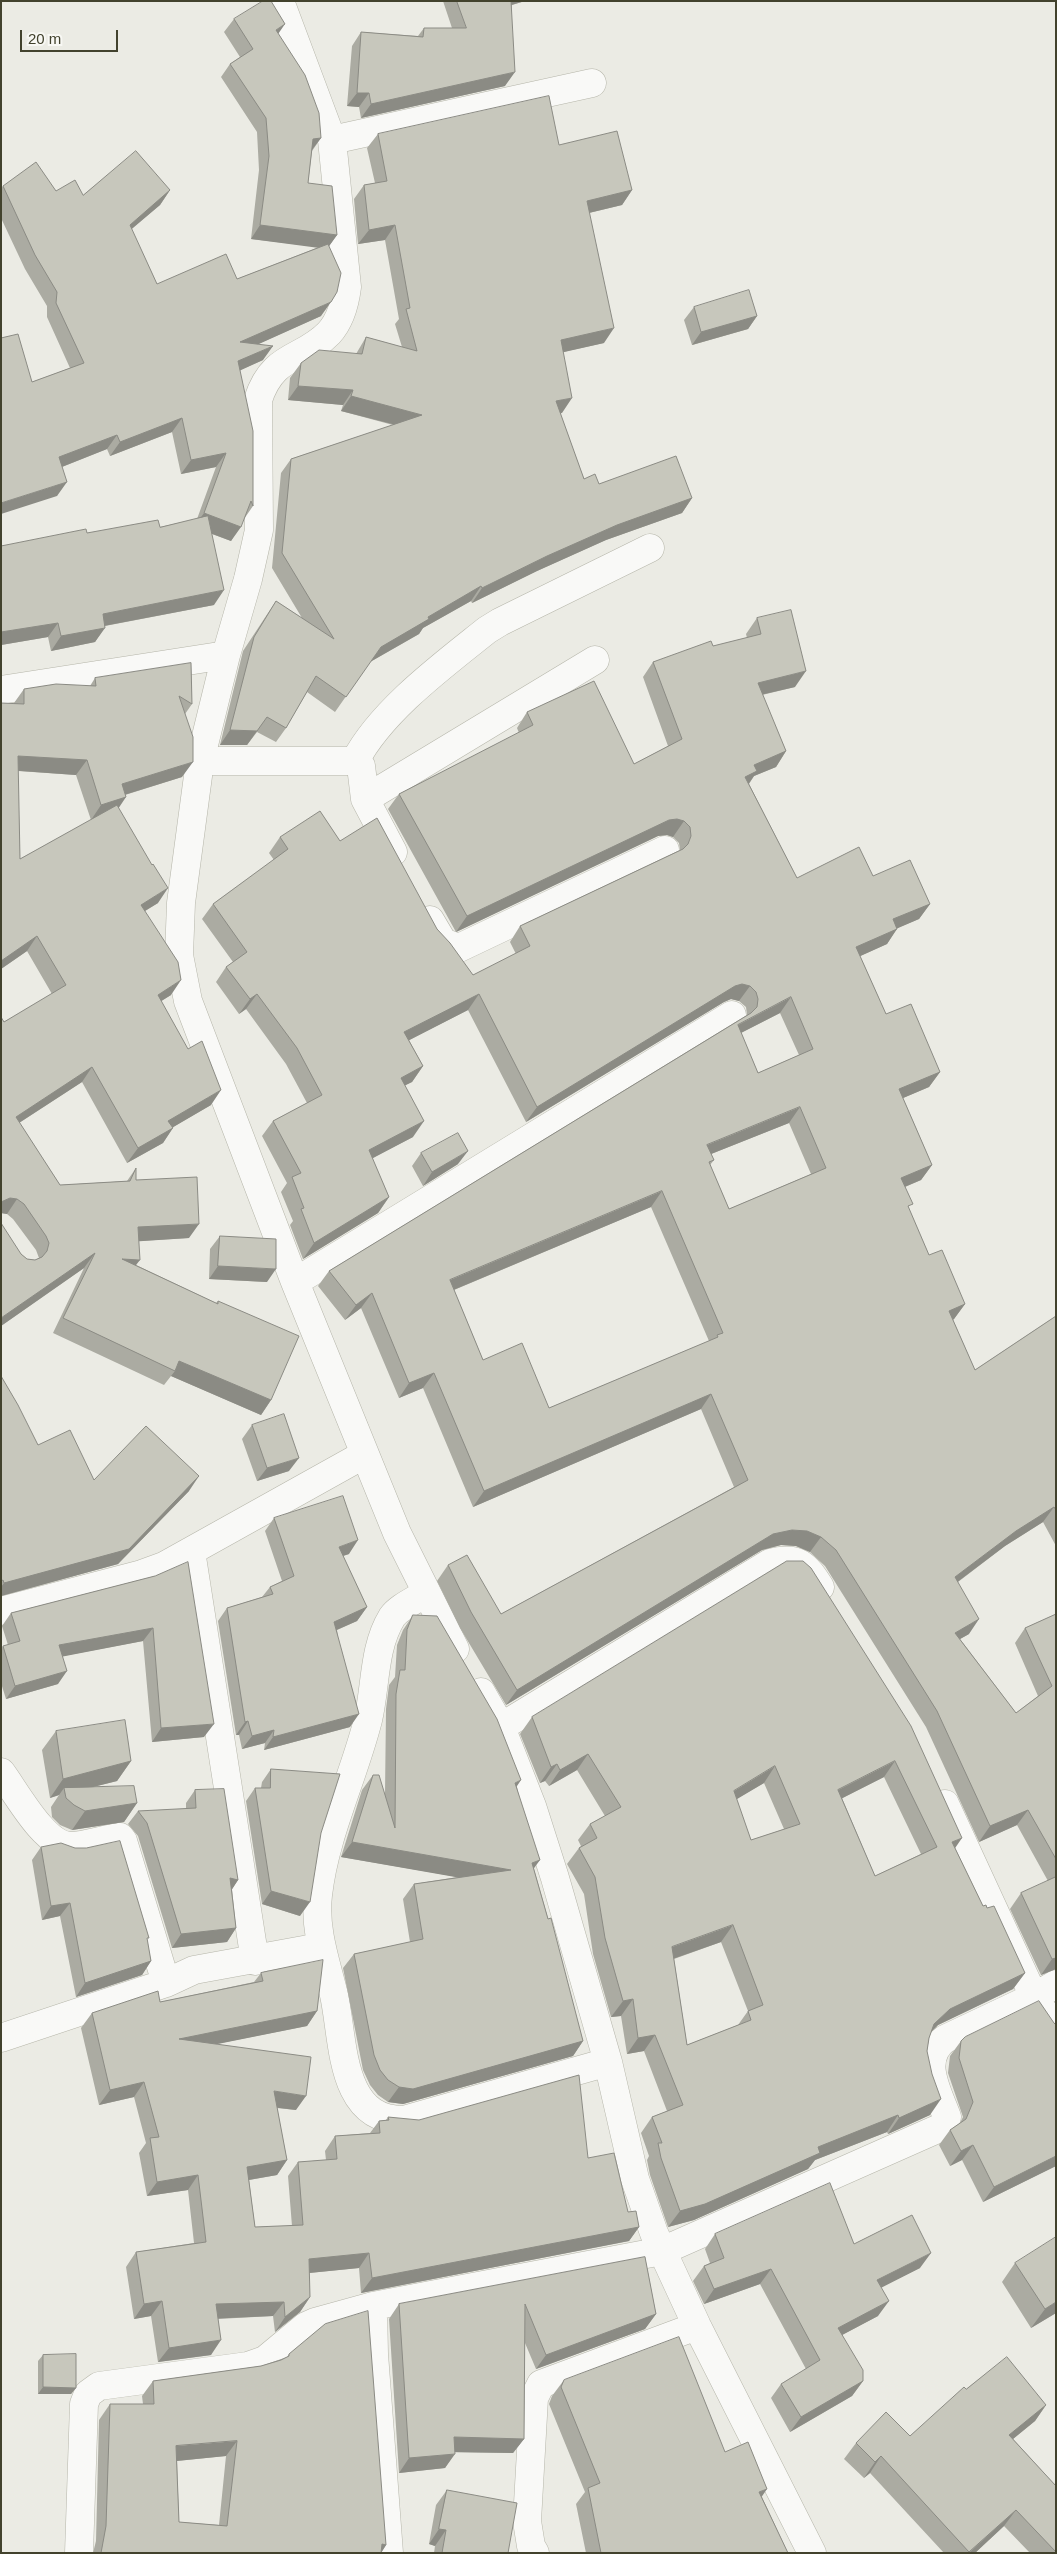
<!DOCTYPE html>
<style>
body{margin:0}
#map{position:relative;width:1057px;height:2554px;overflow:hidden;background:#ebebe4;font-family:Helvetica,sans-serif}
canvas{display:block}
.frame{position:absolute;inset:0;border:2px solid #42422d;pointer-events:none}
.scale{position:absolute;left:20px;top:30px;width:98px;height:22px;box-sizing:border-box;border:2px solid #42422d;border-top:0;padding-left:6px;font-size:15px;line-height:18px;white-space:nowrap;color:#42422d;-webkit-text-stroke:4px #f8f8f4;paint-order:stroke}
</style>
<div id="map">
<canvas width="1057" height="2554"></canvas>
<div class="frame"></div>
<div class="scale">20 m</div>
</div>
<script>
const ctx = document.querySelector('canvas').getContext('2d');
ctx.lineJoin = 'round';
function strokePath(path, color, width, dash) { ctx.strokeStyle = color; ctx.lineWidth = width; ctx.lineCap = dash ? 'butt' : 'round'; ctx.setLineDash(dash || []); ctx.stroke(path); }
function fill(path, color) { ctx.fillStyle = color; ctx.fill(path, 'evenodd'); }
const minor = new Path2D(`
 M280,1L332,140L347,287C345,303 340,321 329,333C302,361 273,353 258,400L259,530L248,579L226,655L200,761L181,903L179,955L188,1001L295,1282L397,1533L455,1649
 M332,140L592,83
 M1,690L226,655
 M200,761H355L361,766L365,799L393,852
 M355,761C381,711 442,666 487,630L500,622L650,548
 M365,799L595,660
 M430,920L443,942L459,948L665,850
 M295,1282L732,1015
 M191,1551L255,1961
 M426,1593C416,1600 399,1607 392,1617C373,1648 376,1686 368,1720C353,1779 325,1834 318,1895C314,1930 326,1962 334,1995C344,2040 339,2121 404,2120L608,2062
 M1,1611L142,1574L164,1566L365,1454
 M481,1692L501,1727L532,1806L555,1878L608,2062L635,2179L654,2233L697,2326L812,2553
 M501,1727L770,1563C798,1555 806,1565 820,1587
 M1,1772C16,1792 44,1845 70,1846C86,1846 103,1839 120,1837L123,1841L166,1983
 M945,1804L1034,1997L1056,2030
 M1,2038L166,1983L194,1970L320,1947
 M373,2306L374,2354L389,2553
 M79,2553L84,2404L88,2394L99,2386L248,2366L265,2360L306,2326L315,2322L373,2306L662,2251L942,2127L947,2117C938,2092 918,2059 945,2039L1034,1997L1056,1984
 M535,2553L531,2546L527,2521L534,2398L541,2384L697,2326`);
strokePath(minor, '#b5b5a9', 29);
strokePath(minor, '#f9f9f7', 28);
fill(new Path2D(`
 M443,1H525L512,5L505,86L361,118L359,107L347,106L352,46L361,32L418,36L424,28H452Z
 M234,19L278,34L321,138L312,151L308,183L337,235L329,246L321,316L258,344L263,360L240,370L253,506L244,519L231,541L212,534L214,605L105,626L95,642L51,651L48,637L1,645V546L87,533L160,527L197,519L216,467L181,474L172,432L110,456L107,449L62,467L57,496L32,382L70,368L47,317V306L25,269L1,218V189L3,186L83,195L170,190L160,205L131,229L157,284L237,279L319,247L251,239L259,170L257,132L221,77L230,64L240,57L224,32Z
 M378,134L559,145L632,190L622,205L589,213L604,343L563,352L562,413H560L584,479L599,484L692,498L682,513L606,540L537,571L472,603L471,601L423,628L419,634L370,662L335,712L307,692L286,728L276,742L257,732L247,745H220L243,651L266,616L276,601L302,618L272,568L281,473L291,459L393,425L341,411L343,405L288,400L290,378L301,363L356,354L366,337L402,347L395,324L399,319L385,240L358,244L354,199L364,185L375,183L367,148Z
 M694,307L757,316L748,329L692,345L684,320Z
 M757,618L795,687L762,695L786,751L776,767L754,776L749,784L797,878L873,876L930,904L919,919L897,928L887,944L860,956L886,1014L940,1072L929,1087L903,1098L932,1165L921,1180L905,1187L909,1209L929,1255L965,1304L954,1319L953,1320L975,1370L1056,1316V1546L1043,1522L1005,1546L958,1582L969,1634L960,1639L1016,1713L1038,1696L1015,1643L1025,1628L1056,1614V1969L1041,1975L1010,1909L1021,1893L1048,1881L1017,1825L979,1842L926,1727L825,1566L810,1552L796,1546L781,1545L762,1550L506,1705L460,1628L437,1581L448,1565L501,1614L734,1487L701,1409L473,1507L423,1388L399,1398L361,1308L345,1320L318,1286L329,1271L747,1015L746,1007L739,1001L731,999L724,1002L526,1122L468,1010L409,1040L423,1066L412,1082L405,1085L413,1137L372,1158L389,1197L378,1213L303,1259L290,1225L293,1221L281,1192L287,1183L262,1136L273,1121L307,1103L286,1064L246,1009L239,1014L216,982L226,967L233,962L202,919L213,904L274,860L269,853L280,837L340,841L437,929L473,975L516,954L510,942L520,926L680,850L679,843L673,837L667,835L658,836L456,932L388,809L399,794L519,733L517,728L527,712L634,764L668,746L643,677L653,662L747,638L746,634ZM780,1013L799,1055L758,1073L741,1033ZM789,1123L811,1174L729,1209L710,1165L714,1160L711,1154ZM651,1207L709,1341L549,1408L483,1360L454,1290Z
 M191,663L192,704L185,714L182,777L125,795L118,808L158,903L145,911L171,995L161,1001L211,1105L173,1127L163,1143L127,1163L82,1082L19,1123L60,1185L127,1181L136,1168V1180L189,1238L139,1241L136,1265L216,1303L218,1301L271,1400L261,1415L171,1376L164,1385L53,1333L84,1268L1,1326L21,1254L27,1259L35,1260L39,1258L36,1250L13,1219L7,1214L1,1213V1017L4,1022L52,994L27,951L1,969L14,703L24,689L90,686L95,678ZM18,771L76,775L91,820L20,859Z
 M421,1153L458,1164L423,1186L412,1166Z
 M220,1236L267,1282L209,1279L210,1249Z
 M1,1376L38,1445L94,1480L189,1491L118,1564L1,1596Z
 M252,1425L289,1471L257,1481L242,1439Z
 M274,1518L349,1554L343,1556L367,1607L357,1621L337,1630L350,1727L264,1750L265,1743L242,1749L239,1735H236L218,1621L227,1608L262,1597L270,1587L282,1581L265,1531Z
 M787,1561L955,1848L983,1906L987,1908L1025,1973L1013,1989L938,2025L931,2032L929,2038L927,2051L930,2115L888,2134L887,2132L815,2160L808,2169L694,2220L668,2227L650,2175L647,2160L649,2156L641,2133L652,2117L667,2111L644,2051L627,2054L621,2016L611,2017L593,1954L584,1894L567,1864L579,1848L581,1846L578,1840L590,1824L605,1816L577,1770L549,1786L545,1781L540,1783L520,1734L532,1717ZM884,1777L921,1854L875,1876L842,1798ZM764,1783L784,1829L751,1840L736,1799ZM721,1942L748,2011L738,2025L687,2045L674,1959Z
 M155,1576L204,1737L152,1742L143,1641L63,1656L58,1684L6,1699L1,1683V1649L3,1646L8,1645L2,1626L11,1613Z
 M413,1615L517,1787L534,1869L583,2041L573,2056L403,2104L388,2102L378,2095L370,2085L363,2070L343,1968L354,1954L410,1942L403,1899L414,1884L458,1877L341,1857L362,1790L373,1775L385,1794L386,1709L389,1685L395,1677L397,1645L403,1630Z
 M56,1731L131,1761L117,1781L93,1787L137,1803L124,1822L72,1830L60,1825L52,1817L51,1807L59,1795L50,1798L42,1750Z
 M271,1769L300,1916L262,1904L246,1801L255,1788H261L262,1782Z
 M195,1790L238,1880L232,1889L236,1928L227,1942L172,1948L138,1836L128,1824L138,1811L186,1809V1803Z
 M41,1847L147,1941L151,1961L142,1975L76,1997L60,1916L42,1920L32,1860Z
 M261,1973L317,2011L307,2026L216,2044L296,2110L277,2108L287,2160L277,2175L249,2180L255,2227L292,2226L288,2176L298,2162L326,2160L325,2151L335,2136L370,2133L379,2121L386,2120L388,2117L588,2158L639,2227L629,2241L361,2293L359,2268L309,2273L310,2297L300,2312L275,2332L273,2316L218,2319L211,2355L158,2362L151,2316L134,2319L126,2267L136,2252L194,2243L188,2190L147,2196L139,2153L146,2143L134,2097L99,2105L81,2028L92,2013L160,2002L254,1982Z
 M1054,2023L1056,2025V2166L983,2202L962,2160L950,2166L939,2145L950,2130L960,2123L963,2117L948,2073L950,2056L961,2041Z
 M715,2234L854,2244L920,2268L881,2287L878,2316L842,2335L863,2381L852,2396L790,2432L771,2398L781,2384L806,2369L760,2284L704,2304L693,2281L704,2266L710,2263L705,2249Z
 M645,2257L656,2314L645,2329L536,2369L525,2343L524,2439L513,2453L455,2452L445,2468L399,2473L389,2319L399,2304Z
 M1015,2263L1056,2313L1031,2328L1002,2282Z
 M289,2354L386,2545L381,2553H93L96,2541L99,2420L110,2404H143L142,2396L153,2381L261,2366L287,2357ZM226,2456L219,2525L179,2522L177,2461Z
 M43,2355L76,2388L71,2394H38V2361Z
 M564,2380L725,2452L762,2497L788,2553H586L576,2504L585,2492L549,2404L552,2396Z
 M966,2389L1046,2405L1035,2421L1013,2439L1056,2486V2553H1030L1004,2526L975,2553H944L870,2473L864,2478L844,2459L856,2443L910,2436Z
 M447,2490L508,2553H434L435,2546L429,2544L436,2505Z`), '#ababa2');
fill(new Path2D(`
 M506,1H525L501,8Z
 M285,24L276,37V30Z
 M515,72L505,86L361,118L371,104Z
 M357,93H369L359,107L347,106Z
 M321,138L311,151L313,139Z
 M170,190L160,205L120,239L130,225Z
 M632,190L622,205L576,216L587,201Z
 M260,225L337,235L327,249L251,239Z
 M395,225L385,240L358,244L369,230Z
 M331,302L321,316L230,357L240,342Z
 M757,316L748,329L692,345L701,332Z
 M614,328L604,343L551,355L561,340Z
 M273,346L263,360L228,376L238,361Z
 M298,386L353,390L343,405L288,400Z
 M351,396L422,415L412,429L341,411Z
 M572,398L562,413L546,416L556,401Z
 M182,418L172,432L110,456L120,442Z
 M117,435L107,449L49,472L59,457Z
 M226,453L216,467L181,474L191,460Z
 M67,482L57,496L1,514V503Z
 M692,498L682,513L606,540L537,571L472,603L482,588L547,556L617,525Z
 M204,513L241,527L231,541L194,527Z
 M481,586L471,601L423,628L419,634L370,662L381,647L428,617Z
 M224,590L214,605L93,628L103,614Z
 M58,623L48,637L1,645V632Z
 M105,628L95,642L51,651L61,636Z
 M806,671L795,687L747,698L758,683Z
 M230,730L257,731L247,745H220Z
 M786,751L776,767L754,776L747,786L734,792L754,765Z
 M18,756L87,760L76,775L7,770Z
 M193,762L182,777L111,799L122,784Z
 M126,797L116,812L91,820L101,805Z
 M677,819L684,821L673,837L667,835L658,836L456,932L467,916L669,820Z
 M168,888L158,903L130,920L141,905Z
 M930,904L919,919L882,935L893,919Z
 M897,929L887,944L845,963L856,947Z
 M37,936L27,951L1,969V961Z
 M181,980L171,995L147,1010L158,995Z
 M742,984L750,986L739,1001L731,999L724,1002L526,1122L537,1107L735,986Z
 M257,994L246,1009L239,1014L250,999Z
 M479,994L468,1010L394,1048L404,1032Z
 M791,997L780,1013L727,1040L738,1025Z
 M423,1066L412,1082L390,1093L401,1078Z
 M92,1067L82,1082L5,1132L16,1117Z
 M940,1072L929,1087L889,1104L899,1089Z
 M221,1090L211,1105L158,1136L168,1121Z
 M800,1107L789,1123L696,1160L707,1145Z
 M424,1121L413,1137L358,1166L369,1150Z
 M173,1128L163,1143L127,1163L138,1148Z
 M468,1151L458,1164L423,1186L432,1172Z
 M932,1165L921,1180L890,1193L901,1178Z
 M662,1191L651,1207L439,1296L450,1280Z
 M389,1197L378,1213L303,1259L314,1243Z
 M10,1198L17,1199L7,1214L1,1213V1202Z
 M199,1224L189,1238L128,1242L138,1227Z
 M95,1253L84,1268L1,1326V1318Z
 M122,1259L140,1260L129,1274Z
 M218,1266L276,1269L267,1282L209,1279Z
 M372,1293L361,1308L345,1320L356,1305Z
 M965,1304L954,1319L938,1326L949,1311Z
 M179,1361L271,1400L261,1415L171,1376L175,1371Z
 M434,1373L423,1388L399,1398L409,1383Z
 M711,1394L701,1409L473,1507L484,1491Z
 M299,1458L289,1471L257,1481L267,1468Z
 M199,1476L189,1491L118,1564L1,1596V1587L4,1583Z
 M1054,1507L1043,1522L1005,1546L944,1592L955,1577L1016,1531Z
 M792,1530L807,1531L821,1537L810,1552L796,1546L781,1545L762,1550L506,1705L517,1690L773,1534Z
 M358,1540L349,1554L330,1560L339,1547Z
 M367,1607L357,1621L325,1635L334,1622Z
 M979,1619L969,1634L944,1648L955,1633Z
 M153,1628L143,1641L50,1659L59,1645Z
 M67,1671L58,1684L6,1699L15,1686Z
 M359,1714L350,1727L264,1750L273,1737Z
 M248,1721L239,1735H236L245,1722Z
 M214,1724L204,1737L152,1742L161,1728Z
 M274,1730L265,1743L242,1749L252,1736Z
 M588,1754L577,1770L549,1786L560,1770Z
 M131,1761L117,1781L65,1794L64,1788L59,1795L50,1798L63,1779Z
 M895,1761L884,1777L827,1806L838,1790Z
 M557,1764L545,1781L540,1783L551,1767Z
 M775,1766L764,1783L722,1808L734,1791Z
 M521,1780L511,1795L515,1783Z
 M137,1803L124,1822L72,1830L85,1811Z
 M1028,1810L1017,1825L979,1842L990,1826Z
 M962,1838L951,1854L952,1842Z
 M352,1842L511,1870L501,1885L341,1857Z
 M540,1860L529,1875L532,1863Z
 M230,1878L238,1880L229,1894Z
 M271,1891L310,1902L300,1916L262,1904Z
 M70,1903L60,1916L42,1920L51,1906Z
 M733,1925L721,1942L661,1963L672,1947Z
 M236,1928L227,1942L172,1948L181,1934Z
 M1056,1958V1969L1041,1975L1052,1959Z
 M151,1961L142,1975L76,1997L85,1983Z
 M1025,1973L1013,1989L938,2025L923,2040L934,2024L950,2009Z
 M633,1999L621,2016L611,2017L623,2001Z
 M317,2011L307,2026L168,2054L179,2039Z
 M655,2035L644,2051L627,2054L638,2038Z
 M583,2041L573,2056L403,2104L388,2102L399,2087Z
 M144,2082L134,2097L99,2105L110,2090Z
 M274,2091L306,2096L296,2110L263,2106Z
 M941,2099L930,2115L888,2134L899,2118Z
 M898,2115L887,2132L815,2160L808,2169L694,2220L668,2227L680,2211L818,2147Z
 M973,2145L962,2160L950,2166L961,2151Z
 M1056,2156V2166L983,2202L994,2187Z
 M287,2160L277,2175L237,2182L247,2167Z
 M198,2175L188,2190L147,2196L157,2182Z
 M639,2227L629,2241L361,2293L372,2278Z
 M369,2253L359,2268L299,2274L309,2259Z
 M931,2253L920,2268L867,2295L877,2280Z
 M771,2269L760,2284L704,2304L714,2289Z
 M310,2297L300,2312L275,2332L285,2317Z
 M162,2301L151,2316L134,2319L144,2304Z
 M889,2301L878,2316L827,2343L838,2328Z
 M284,2302L273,2316L206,2319L216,2304Z
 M1056,2302V2313L1031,2328L1045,2309Z
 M656,2314L645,2329L536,2369L546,2355Z
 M221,2340L211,2355L158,2362L169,2348Z
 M863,2381L852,2396L790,2432L801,2417Z
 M43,2387L76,2388L71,2394H38Z
 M1046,2405L1035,2421L997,2452L1009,2435Z
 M454,2437L524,2439L513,2453L443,2452Z
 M237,2441L226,2456L166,2462L176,2446Z
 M455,2454L445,2468L399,2473L409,2458Z
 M881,2456L870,2473L864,2478L875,2462Z
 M767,2489L756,2505L759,2492Z
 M1016,2510L1004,2526L975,2553H969Z
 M439,2529L446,2530L435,2546L429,2544Z
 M382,2544L386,2545L381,2553Z`), '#8b8b84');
const building = new Path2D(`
 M263,1H271L285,24L276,30L305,75L319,113L321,138L313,139L308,183L332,186L337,235L260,225L269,156L266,118L230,64L253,49L234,19Z
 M457,1H511L515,72L371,104L369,93H357L361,32L423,37L424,28H466Z
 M549,96L559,145L617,131L632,190L587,201L614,328L561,340L572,398L556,401L584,479L595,474L599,484L676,456L692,498L617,525L547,556L482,588L481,586L428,617L429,619L381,647L346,697L316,676L286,728L267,717L257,731L230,730L254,637L276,601L334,639L282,553L291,459L422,415L351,396L353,390L298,386L301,363L319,350L362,354L366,337L417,351L406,309L410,308L395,225L369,230L364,185L387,181L378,134Z
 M136,151L170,190L130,225L157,284L226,254L237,279L328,244L341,273L337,292L331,302L240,342L273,346L238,361L253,431V506L251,501L241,527L204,513L226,453L191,460L182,418L120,442L117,435L59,457L67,482L1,503V338L18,334L32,382L84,363L56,303L57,292L35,255L3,186L36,162L56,191L75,180L83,195Z
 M749,290L757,316L701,332L694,307Z
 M208,516L224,590L103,614L105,628L61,636L58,623L1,632V546L86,529L87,533L158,520L160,527Z
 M791,610L806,671L758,683L786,751L754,765L757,771L745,777L797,878L859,847L873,876L910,860L930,904L893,919L897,929L856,947L886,1014L911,1004L940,1072L899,1089L932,1165L901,1178L913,1204L908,1206L929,1255L942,1250L965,1304L949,1311L975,1370L1056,1316V1510L1054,1507L1016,1531L955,1577L979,1619L955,1633L1016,1713L1052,1686L1025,1628L1056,1614V1859L1028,1810L990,1826L937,1711L836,1550L821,1537L807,1531L792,1530L773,1534L517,1690L471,1612L448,1565L467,1555L501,1614L748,1480L711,1394L484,1491L434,1373L409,1383L372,1293L356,1305L329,1271L751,1013L757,1007L758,999L756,992L750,986L742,984L735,986L537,1107L479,994L404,1032L423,1066L401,1078L424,1121L369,1150L389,1197L314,1243L301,1209L304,1208L292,1177L301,1173L273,1121L322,1095L297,1048L257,994L250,999L226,967L247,952L213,904L288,849L280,837L320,811L340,841L377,818L437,929L450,943L473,975L530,946L520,926L683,849L688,844L691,836L690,827L684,821L677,819L669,820L467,916L399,794L533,725L527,712L594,681L634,764L682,739L653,662L711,641L713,646L761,634L757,618ZM791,997L813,1049L758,1073L738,1025ZM800,1107L826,1168L729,1209L709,1162L714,1160L707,1145ZM662,1191L723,1333L717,1335L718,1337L549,1408L522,1343L483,1360L450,1280Z
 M191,663L192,704L179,696L193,737V762L122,784L126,797L101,805L87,760L18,756L20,859L117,805L152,865L153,864L168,888L141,905L178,962L181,980L158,995L188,1049L202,1041L221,1090L168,1121L173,1128L138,1148L92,1067L16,1117L60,1185L130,1181L136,1168V1180L197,1177L199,1224L138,1227L140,1260L122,1259L218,1304V1301L299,1336L271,1400L179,1361L175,1371L63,1318L95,1253L1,1318V1223L21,1254L27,1259L35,1260L42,1257L47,1251L49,1243L46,1236L24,1204L17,1199L10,1198L1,1202V1017L4,1022L66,985L37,936L1,961V703L24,704V689L56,684L96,686L95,678Z
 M458,1133L468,1151L432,1172L421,1153Z
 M220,1236L276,1239V1269L218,1266Z
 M1,1376L18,1405L38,1445L70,1430L94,1480L146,1426L199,1476L129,1549L4,1583L3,1580L1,1581Z
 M284,1414L299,1458L267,1468L252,1425Z
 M343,1496L358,1540L339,1547L367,1607L334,1622L359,1714L273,1737L274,1730L252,1736L248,1721L245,1722L227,1608L273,1594L270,1587L294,1576L274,1518Z
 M787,1561H803L811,1568L911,1726L962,1838L952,1842L983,1906L986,1905L987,1908L994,1906L1025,1973L950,2009L934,2024L929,2038L927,2051L932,2074L941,2099L899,2118L898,2115L818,2147L820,2153L705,2204L680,2211L661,2158L658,2143H662L652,2117L683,2105L655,2035L638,2038L633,1999L623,2001L605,1938L595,1877L579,1848L597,1838L590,1824L621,1807L588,1754L560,1770L557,1764L551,1767L532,1717ZM895,1761L937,1847L875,1876L838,1790ZM775,1766L800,1824L751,1840L734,1791ZM733,1925L763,2005L748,2011L751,2020L687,2045L672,1947Z
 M188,1562L214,1724L161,1728L153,1628L59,1645L67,1671L15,1686L3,1646L20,1641L11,1613L155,1576Z
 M413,1615L437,1616L497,1719L521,1780L515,1783L540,1860L532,1863L548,1919L551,1918L583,2041L413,2089L399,2087L388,2080L380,2070L374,2055L354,1954L423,1939L414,1884L511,1870L352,1842L373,1775H379L395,1828L396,1694L400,1670H405L407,1630Z
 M125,1720L131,1761L63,1779L56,1731Z
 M271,1769L340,1774L321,1833L310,1902L271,1891L255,1788H270Z
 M134,1786L137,1803L85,1811L74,1805L66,1798L64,1788Z
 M224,1789L238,1880L230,1878L236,1928L181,1934L147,1823L138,1811L196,1808L195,1790Z
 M120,1841L149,1938H147L151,1961L85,1983L70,1903L51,1906L41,1847L61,1843L75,1848H86Z
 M1056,1877V1958L1052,1959L1021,1893Z
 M323,1960L317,2011L179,2039L311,2057L306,2096L274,2091L287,2160L247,2167L255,2227L303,2225L298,2162L337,2159L335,2136L380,2133L379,2121L389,2120L388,2117L419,2120L579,2075L588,2158L614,2153L628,2212L636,2211L639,2227L372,2278L369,2253L309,2259L310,2297L285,2317L284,2302L216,2304L221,2340L169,2348L162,2301L144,2304L136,2252L206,2242L198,2175L157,2182L150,2138L159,2137L144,2082L110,2090L92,2013L158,1991L160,2002L263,1981L261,1973Z
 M1039,2001L1054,2023L1056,2025V2156L994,2187L973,2145L961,2151L950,2130L966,2119L973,2102L959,2058L961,2041L965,2037Z
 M830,2183L854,2244L912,2215L931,2253L877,2280L889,2301L838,2328L863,2370V2381L801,2417L781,2384L820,2360L771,2269L714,2289L704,2266L724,2258L715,2234Z
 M1056,2237V2302L1045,2309L1015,2263Z
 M645,2257L656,2314L546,2355L525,2304L524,2439L454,2437L455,2454L409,2458L399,2304Z
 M368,2311L386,2545L382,2544L381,2553H101L106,2526L110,2404H154L153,2381L261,2366L281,2360L289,2356V2354L325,2324ZM237,2441L227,2526L179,2522L176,2446Z
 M679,2337L725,2452L748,2442L767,2489L759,2492L788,2553H601L588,2488L600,2483L561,2387L564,2380Z
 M76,2354V2388L43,2387V2355Z
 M1007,2357L1046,2405L1009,2435L1056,2486V2552L1016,2510L969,2552L881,2456L875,2462L856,2443L886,2412L910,2436L964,2387L966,2389Z
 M447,2490L517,2503L508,2553H442L446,2530L439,2529Z`);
fill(building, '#c7c7bc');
strokePath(building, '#8b8b84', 1);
</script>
